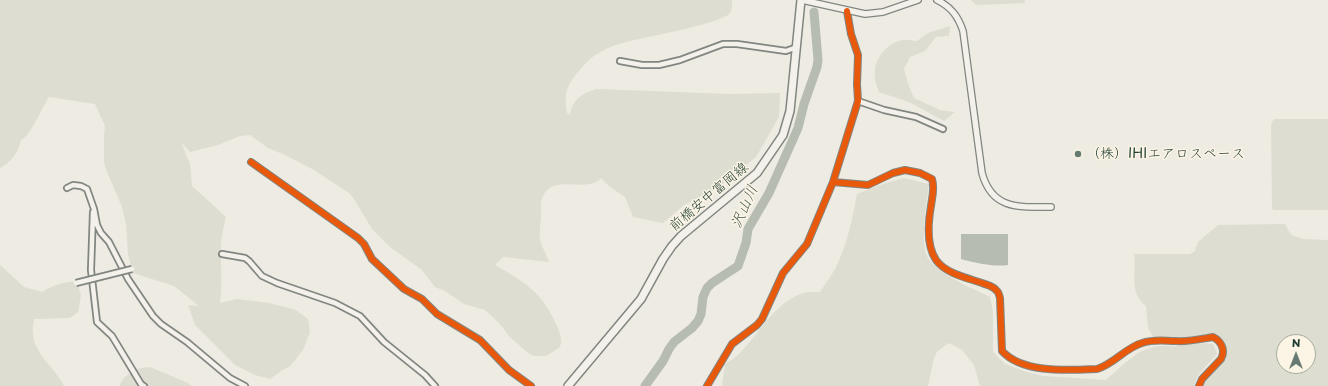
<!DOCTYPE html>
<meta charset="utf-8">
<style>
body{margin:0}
#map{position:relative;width:1328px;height:386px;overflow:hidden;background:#eeebe3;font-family:"Playpen Sans",sans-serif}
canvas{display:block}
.north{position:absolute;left:1276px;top:334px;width:40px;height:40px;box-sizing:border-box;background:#fcf5e5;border:1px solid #a4ab9e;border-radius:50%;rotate:0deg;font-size:11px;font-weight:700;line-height:16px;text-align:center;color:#1f3d34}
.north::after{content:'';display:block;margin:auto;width:14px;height:18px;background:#677a71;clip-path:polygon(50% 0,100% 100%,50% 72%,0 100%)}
</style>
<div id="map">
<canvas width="1328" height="386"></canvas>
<div class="north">N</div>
</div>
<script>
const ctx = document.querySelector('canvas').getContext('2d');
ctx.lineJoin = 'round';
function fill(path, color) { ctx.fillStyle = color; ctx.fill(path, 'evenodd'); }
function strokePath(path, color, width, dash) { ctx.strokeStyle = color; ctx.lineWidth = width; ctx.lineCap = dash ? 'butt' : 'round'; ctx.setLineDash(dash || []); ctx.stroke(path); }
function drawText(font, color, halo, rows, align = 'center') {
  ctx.font = font + ' "Playpen Sans","Klee One",sans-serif'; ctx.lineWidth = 3; ctx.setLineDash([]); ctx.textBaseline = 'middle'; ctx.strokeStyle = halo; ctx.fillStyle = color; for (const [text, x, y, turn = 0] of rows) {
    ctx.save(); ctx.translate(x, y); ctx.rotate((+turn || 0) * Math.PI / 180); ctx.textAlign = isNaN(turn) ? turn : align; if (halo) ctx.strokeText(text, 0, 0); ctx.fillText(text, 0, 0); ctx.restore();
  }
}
fill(new Path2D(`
 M0,0H732C732,3 732,9 731,12C723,25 633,38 613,46C606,49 595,54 589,60C586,63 582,67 579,71C567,85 563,94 567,113L570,115C572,100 581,94 596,89L729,94L780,93L779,117L756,157L715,190L684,205L663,223L633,217L625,197L610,187L601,178C587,194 554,173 543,196C540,201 541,208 541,214C541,222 539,231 540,239C541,246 547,255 549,262L503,257L495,265C523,281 542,292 556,324C559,331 562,337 561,344L559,348L546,356H534L528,353L510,337L499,323L485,310L464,304L445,291L435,287L422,270L390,247L372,229L354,199L349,193L314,170L285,155L268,148L250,135L240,136L218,145L190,152L181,142L190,164L192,186L226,217C224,225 222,234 221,242C220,263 223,282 220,303L237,299L269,303L296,310L308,319L310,332L303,350L290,366L281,371L270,379L255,375L235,365L195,325L188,305L199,306L174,286L133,273L128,254L126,224L122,207L107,172L104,162V136L105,126L95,104L49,97C43,106 30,137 21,140C19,151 11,163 0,168Z
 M971,0H1025V3L976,5Z
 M950,26L949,36L936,37L925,51L910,57L904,69L908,84L914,98L940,110L955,112L944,121L909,102L879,92C876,84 874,78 875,70C876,56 890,41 904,40C908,39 913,41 917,41L928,33Z
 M1274,119H1328V210H1273L1272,208L1271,124Z
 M904,178L929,184C927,202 919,243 928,258C939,275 972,288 990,297L993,312V352L1005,364L1024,371L1043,376L1106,380C1121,367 1135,351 1154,347C1161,345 1169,347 1176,346C1189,345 1200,342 1213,344L1217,354L1198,375L1194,386H980L974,365L962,350L949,343C946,345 941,348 938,351C932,357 931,377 928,386H722L725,364C730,361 736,357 740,353C760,333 777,298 808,292C812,292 817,292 820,292C825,284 831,277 835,269C847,246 852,220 857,194L883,184Z
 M1285,224L1291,235L1304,239L1328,240V386H1202L1206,378L1224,359C1226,353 1226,347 1222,342C1214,330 1190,339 1177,340C1169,340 1161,337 1153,337L1148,328L1146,306C1128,292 1137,274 1134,254H1190L1195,251L1198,242L1218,225ZM1284,342H1308V366H1284Z
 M0,265L24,287L42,292C52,286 65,281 77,282L81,295L78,312L70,318L34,319C34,323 32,328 33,332C33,354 55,367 64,386H0Z
 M150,367L188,383L192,386H119L124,378L135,369Z`), '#deddd1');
fill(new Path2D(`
 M961,234H1008V265C993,267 976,263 961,259Z`), '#b7bcb1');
strokePath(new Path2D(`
 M645,386L663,361L669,349L674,342L692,328L698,321L701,314L703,297L707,288L712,283L738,266L746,243L748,229L769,193L798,128L804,104L817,67L818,60L814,12`), '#b7bcb1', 9);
const minor = new Path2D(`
 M620,61L642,65H659L680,60L723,44H737L786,51L797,47
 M858,101L884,110L916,117L943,129
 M251,162L358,238L364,244L372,259L404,289L422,299L437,314L480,340L509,370L531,386
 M833,182L868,185L893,173L905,170L920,173L932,179C935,188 932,198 931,206C928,223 926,245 936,260C946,274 968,278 982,283C987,285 993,286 996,290C999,292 999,295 1000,298L1002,351C1023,374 1069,370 1097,369C1114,364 1125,348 1142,343C1154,339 1164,341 1176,341C1188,342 1201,339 1213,337C1221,341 1226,350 1221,359L1202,379L1199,386
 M67,188L73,185L81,186L87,189L94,209L97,225L101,233L109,242L128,279L153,316L161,324L187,342L230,378L245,386
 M93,212L91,270L97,322L112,336L141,384L144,386
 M222,254L245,258L249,261L262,276L277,283L335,303L360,316L384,342L425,375L435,386
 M707,386L732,344L757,325L762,319L783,273L807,244L833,182L858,101L857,84L858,55L851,34L847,11`);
const tertiary = new Path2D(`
 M802,0L865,14L883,12L918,0
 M937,0C951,7 958,16 963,31L982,173C992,210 1019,207 1051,207`);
const primary = new Path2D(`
 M568,386L641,299L663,259L672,246L681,236L757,173L783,135L790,111L801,0`);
strokePath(minor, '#828681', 8);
strokePath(tertiary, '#828681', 8);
strokePath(primary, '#828681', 10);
strokePath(minor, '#f4f1eb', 4.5);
strokePath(tertiary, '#f4f1eb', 5.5);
strokePath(primary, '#f4f1eb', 7);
const minorBridge = new Path2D(`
 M76,283L132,269`);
strokePath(minorBridge, '#828681', 8, []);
strokePath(minorBridge, '#f4f1eb', 4.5);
strokePath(new Path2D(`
 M251,162L358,238L364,244L372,259L404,289L422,299L437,314L480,340L509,370L531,386
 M833,182L868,185L893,173L905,170L920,173L932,179C935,188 932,198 931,206C928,223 926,245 936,260C946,274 968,278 982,283C987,285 993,286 996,290C999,292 999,295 1000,298L1002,351C1023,374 1069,370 1097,369C1114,364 1125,348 1142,343C1154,339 1164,341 1176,341C1188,342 1201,339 1213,337C1221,341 1226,350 1221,359L1202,379L1199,386
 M707,386L732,344L757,325L762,319L783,273L807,244L833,182L858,101L857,84L858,55L851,34L847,11`), '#e8590c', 6);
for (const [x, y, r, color] of [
 [1078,154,4,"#677a71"]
]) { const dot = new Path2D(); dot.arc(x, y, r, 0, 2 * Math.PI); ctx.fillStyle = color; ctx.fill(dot); strokePath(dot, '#fcf5e5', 1.5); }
drawText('14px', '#1f3d34', '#fcf5e5', [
 ["（株）IHIエアロスペース",1086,154]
], 'left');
drawText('14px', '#1f3d34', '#fcf5e5', [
 ["前橋安中富岡線",709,197,-40]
]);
drawText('italic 15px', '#465d53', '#fcf5e5', [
 ["沢山川",745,207,-66]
]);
</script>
